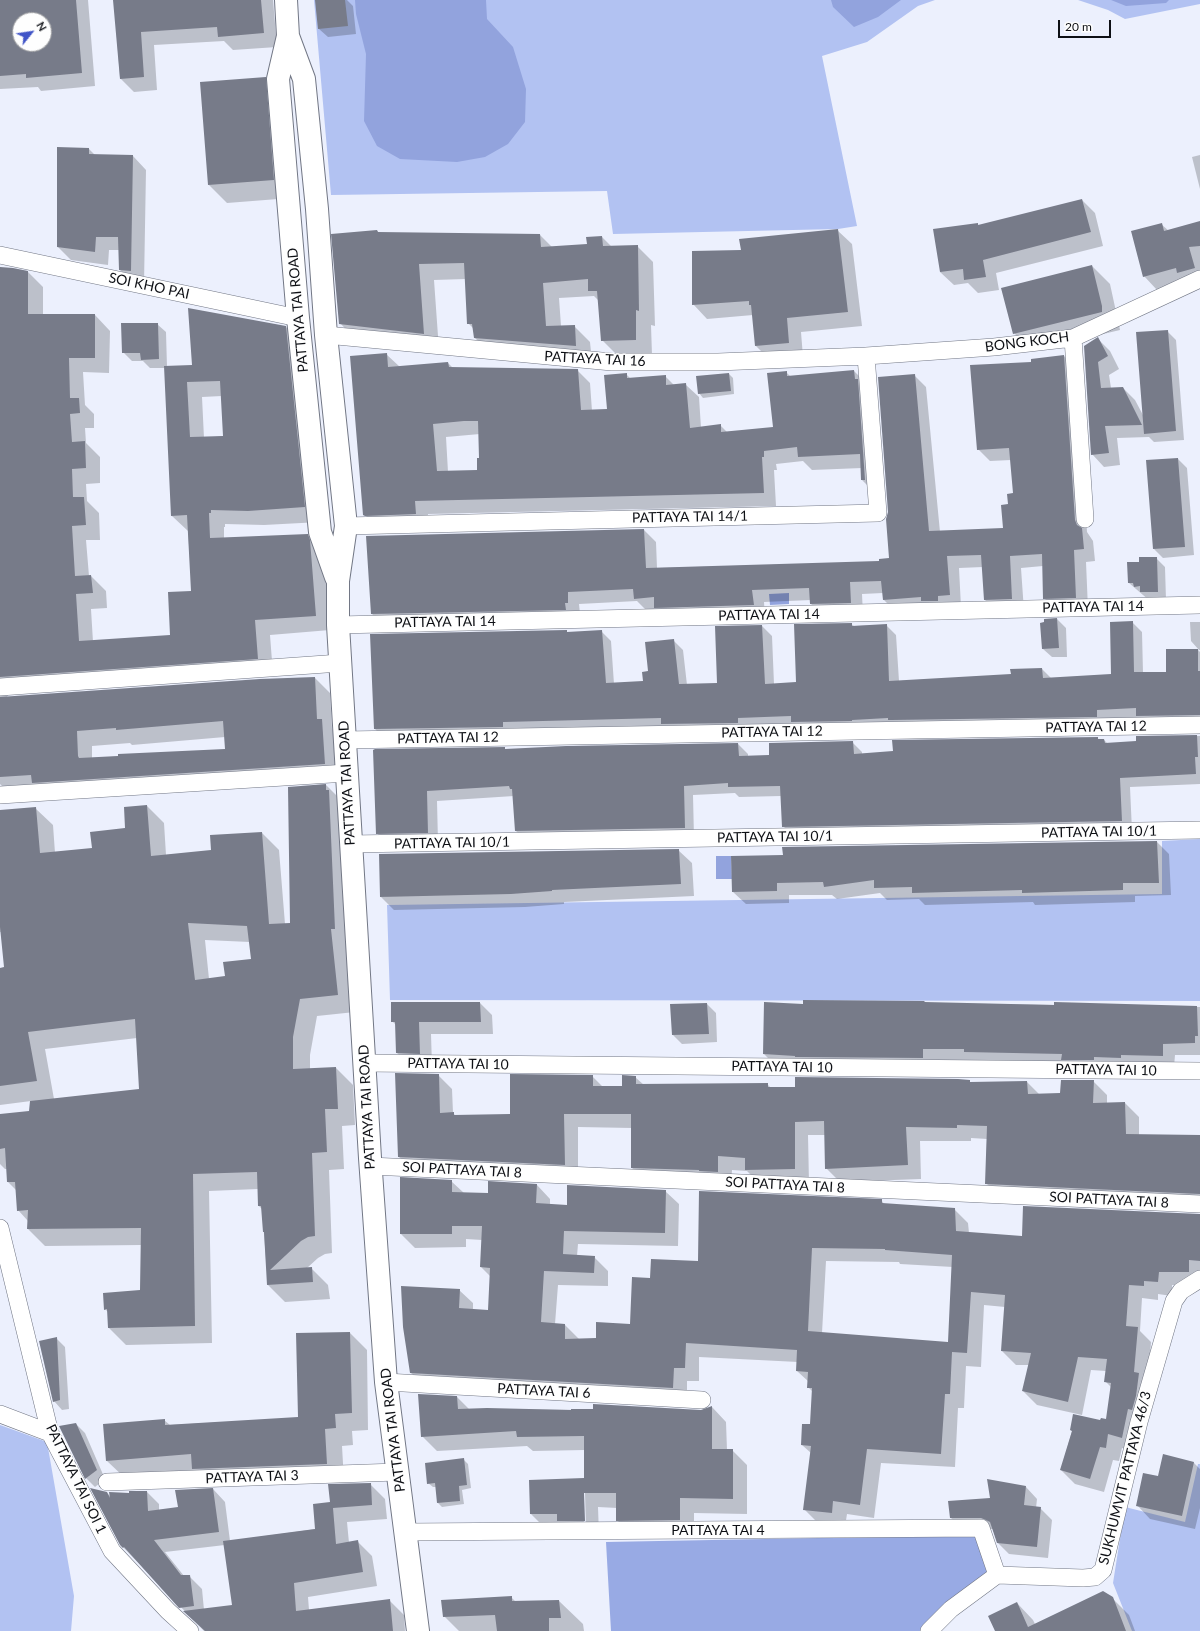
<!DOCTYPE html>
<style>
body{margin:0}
#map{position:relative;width:1200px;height:1631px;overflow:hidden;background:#ecf0fd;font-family:Lato,sans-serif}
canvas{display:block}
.north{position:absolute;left:12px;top:12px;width:40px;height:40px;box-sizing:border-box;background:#fefefe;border:1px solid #9e9fa1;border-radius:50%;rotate:60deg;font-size:11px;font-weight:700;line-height:16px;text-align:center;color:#0e1015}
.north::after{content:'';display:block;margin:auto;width:14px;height:18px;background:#4054c7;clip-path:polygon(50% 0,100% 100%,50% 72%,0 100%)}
.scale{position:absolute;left:1058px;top:20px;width:53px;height:18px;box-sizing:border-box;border:2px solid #0e1015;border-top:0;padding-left:5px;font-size:12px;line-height:14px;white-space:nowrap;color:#0e1015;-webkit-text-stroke:3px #fefefe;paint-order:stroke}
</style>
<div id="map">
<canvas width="1200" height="1631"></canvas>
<div class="north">N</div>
<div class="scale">20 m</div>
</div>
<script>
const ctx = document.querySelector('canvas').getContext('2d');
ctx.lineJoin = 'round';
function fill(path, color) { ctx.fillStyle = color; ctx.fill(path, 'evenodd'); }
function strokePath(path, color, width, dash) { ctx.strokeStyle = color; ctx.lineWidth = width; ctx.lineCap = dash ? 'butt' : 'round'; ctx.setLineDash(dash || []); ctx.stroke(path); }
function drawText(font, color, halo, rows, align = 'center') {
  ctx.font = font + ' Lato,sans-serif'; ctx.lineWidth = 3; ctx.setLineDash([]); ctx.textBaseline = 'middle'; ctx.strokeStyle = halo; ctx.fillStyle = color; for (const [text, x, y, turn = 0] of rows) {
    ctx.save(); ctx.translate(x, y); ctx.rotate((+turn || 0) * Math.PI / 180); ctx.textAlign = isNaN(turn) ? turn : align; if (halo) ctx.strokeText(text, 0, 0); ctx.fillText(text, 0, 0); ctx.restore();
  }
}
fill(new Path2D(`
 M314,0H935L918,6L867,42L822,56L857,226L838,229L613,234L607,191L331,195Z
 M1078,0H1200V4L1125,19L1108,10Z
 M1200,839V1001L390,1000L387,905L1162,894V841Z
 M0,1425L47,1442L74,1596L71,1631H0Z
 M1198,1464H1200V1631H1132L1113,1583L1125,1507L1185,1522Z`), '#b2c2f2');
fill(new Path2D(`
 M977,1535L989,1571L948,1602L921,1631H611L606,1542Z`), '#98aae4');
fill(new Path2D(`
 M355,0H486L487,19L513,47L526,89L525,122L508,144L485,157L457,162L400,159L377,146L364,121L366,54L356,14Z
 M831,0H901L878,17L854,27L833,7Z
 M1111,0H1169L1166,3L1126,6Z
 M789,593V604L770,605L769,594Z
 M716,856H731L732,879H716Z`), '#92a3dd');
fill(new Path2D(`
 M0,0H88L95,86L41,91L38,87L0,89ZM20,20H44V44H20Z
 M114,0H273L277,47L233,50L224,41L154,45L157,90L134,92L120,78Z
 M316,0H347L353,6L356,34L328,37L319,29Z
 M265,78L283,96L291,198L227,203L209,185Z
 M89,149L95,155L133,156L146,170L144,284L134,283L120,270V250H109L108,265L71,260L58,247Z
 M1200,155V189L1192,157Z
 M1082,200L1095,213L1103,246L996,273L999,290L978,293L968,283L954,285L940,272L977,224L980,226Z
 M1200,222V284L1157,290L1144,276L1161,224L1169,231Z
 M837,230L852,244L862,326L801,332L803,357L770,360L756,346L753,315L707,319L693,304L742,251Z
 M377,231L379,233L540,235L553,248L588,245L602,237L612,247L637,246L653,262L655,326L651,325L652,355L618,356L602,340L599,301L594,296L559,298L561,326H574L590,342L592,362L491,354L475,338L474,329L468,323L466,279L434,280L439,350L356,340L340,323Z
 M1092,266L1110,284L1120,330L1032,351L1014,333Z
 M0,268L28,272L43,287V315H95L110,331L109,373L83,372L85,405L94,414V428H85L86,443L100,457V483L86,484L87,501L99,513L100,540H86L89,576H91L106,591L107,608L91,609L93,642L171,636L192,592L188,531L172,516L165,368H150L143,361H132L123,352L157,324L166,332L167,367L193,366L286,327L301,342L320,522L264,525L225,524V527H224V538L307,535L322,550L324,556L330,630L270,635L273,674L10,693L6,698L315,678L330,693L332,729L337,735L340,779L8,792L0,784ZM222,396L224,436L204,438L202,397ZM225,737L226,750L92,758V746L130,743L132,745Z
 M1167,331L1176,340L1184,440L1154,442L1149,437L1117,438L1120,465L1104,467L1092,454L1098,339L1110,351L1119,369L1109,375L1111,388H1123L1135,400L1144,417Z
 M386,354L400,367L448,363L453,368L577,370L590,383L592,411L608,410L626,374L631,379L665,376L674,385H686L699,397L701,428L720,425L727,432L774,428L786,372L791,377L854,371L867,384L875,493L862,480V468L812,470L803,461L776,464L777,470H774L776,506L428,514L429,527H377L364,514ZM480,434V459L479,471L448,472L446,437Z
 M1064,356L1076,368L1087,532L1093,541L1095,561L1086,562L1088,609L1056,610L1044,598L1043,566L1021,568L1024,611L997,612L985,600L983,567L959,568L961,607L896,612L884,600L883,593L862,594L863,615L823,616L811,604V600L764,602L765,617L647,611L637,601L579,604L580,614L384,626L372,614L644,530L656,542L657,568L880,562L890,559L889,512L914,375L926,387L940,532L1004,529L1009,505L1014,494L1011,460L990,461L978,449L1032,363Z
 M729,374L733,378L734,394L703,398L699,393Z
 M1178,459L1187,468L1194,555L1163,558L1154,549Z
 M1156,558L1165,567L1166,600L1150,601L1129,583L1140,563Z
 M1057,619L1066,628L1067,657H1052L1043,649L1045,623Z
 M1132,622L1142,632L1143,673H1167V650H1199L1191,641L1190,622H1200V650H1198L1200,652V725L385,739L375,729L371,635L566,631L568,633L601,631L611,641L614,684L644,682L649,672L673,640L683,650L687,685L718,684L762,626L772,636L774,684L797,683L851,624L854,626L886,625L896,635L899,681L1012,675L1042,669L1052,679L1112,675Z
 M1200,736V784L1130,787L1132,831L793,836L783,826L781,796L739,797L735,793L693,795L694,838L526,841L516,831L514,796L437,801L438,842L386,843L377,833L374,751L504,748L506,750L738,744L748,754V757L770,756L852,742L862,752V754L1097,738L1100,740H1104L1108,744L1137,742V737Z
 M326,785L343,802L355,1012L317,1016L310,1055V1069L336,1068L353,1085L355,1125L342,1126L344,1169L329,1170L332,1253L325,1254L318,1258L307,1268H311L328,1285L330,1299L285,1302L268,1285L262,1209L259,1206L258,1189L209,1191L212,1343L126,1345L109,1328V1313L105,1309L141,1291L142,1245L45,1246L28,1229V1221L18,1210L16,1190L8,1182L7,1169H5L0,1164V1115L30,1112L31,1101L0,1105V969L5,968L1,932H0V811L35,808L53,825L55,853L93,849L126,829L147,806L164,823L166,855L212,851L262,833L279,850L285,924H291ZM205,940L250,942L253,960L226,977L209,979ZM137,1038L140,1090L54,1099L45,1049Z
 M1157,842L1169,854L1171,895L1135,896V902L1035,905L1033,902L925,905L919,899L887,900L880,893L837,899L832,895H789V903L746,904L733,892L784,856Z
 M678,850L692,863L694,896L564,902V904L525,907L394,910L381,897Z
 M924,1002L925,1003L1200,1007V1055H1175L1174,1067L776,1066L764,1054L804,1005Z
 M480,1003L492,1015L493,1034H431L432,1066L409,1065L397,1053L396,1025L392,1021Z
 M707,1004L716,1013L717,1042L682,1044L673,1035Z
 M438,1075L452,1089L453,1113L456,1116L511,1115L592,1076L603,1087H623L635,1077L644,1085L767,1084L771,1088L969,1081L971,1083L1027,1082L1040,1095L1061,1094L1093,1081L1107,1095V1103H1125L1139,1117V1135L1200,1136V1207L1000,1197L986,1183L987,1139L971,1138V1141H920L921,1179L840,1182L826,1168L825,1135H808L809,1183L760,1184L747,1171L732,1170L731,1185L646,1181L632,1168V1128L578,1127V1178L413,1171L399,1157Z
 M451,1181L464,1193L489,1194L537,1185L550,1199V1205L568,1206L665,1191L679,1204L678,1246L578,1244L577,1256L594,1257L608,1271V1286L558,1285L555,1324L565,1325L579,1339H597L631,1325L651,1279L881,1200L885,1205L954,1209L968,1223L969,1233L1023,1237L1200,1215V1286L1172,1285V1296L1158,1294V1300L1142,1298L1140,1331L1151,1342L1148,1383L1136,1451L1122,1448L1119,1461L1113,1460L1104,1492L1075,1484L1061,1470L1072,1431L1071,1430L1107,1420L1112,1388L1105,1381L1106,1371L1091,1370L1082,1415L1037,1405L1023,1391L1029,1365H1016L1002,1351L1005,1307L984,1305L981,1367L966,1366L964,1408H958L955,1467L881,1463L874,1518L847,1514L845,1527L818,1523L804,1509L811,1453L802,1445L811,1425L813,1392L808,1387L809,1382L797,1371L798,1362L699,1357V1381H687V1402L425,1387L411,1373L459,1290L473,1303V1310L489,1311L491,1277L481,1267L482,1240L466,1239V1247L415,1248L401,1234ZM826,1261L899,1262L900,1264L953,1267L949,1343L822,1333Z
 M350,1333L367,1350L368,1430L352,1431L353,1445L342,1446L344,1481L125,1478L107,1461L164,1420L170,1425L299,1418Z
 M56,1338L65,1347L69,1409L62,1410L54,1401Z
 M457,1397L469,1409L702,1411L712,1407L726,1422L727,1450H732L747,1465V1514L694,1513V1535H632L617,1520V1508L598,1507L599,1535L546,1529L531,1514L585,1479V1450L533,1451L527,1446L437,1451L422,1436ZM583,1493H585L586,1526H584Z
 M76,1424L85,1433L105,1479L95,1487L86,1478L60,1427Z
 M1164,1455L1194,1463L1200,1469V1508L1195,1529L1150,1519L1137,1505L1159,1477Z
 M463,1459L468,1464L471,1488L462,1490L464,1504L442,1507L438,1503L437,1487H433L428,1483Z
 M370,1484L385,1499L387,1519L347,1522L349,1543L357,1541L372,1556L377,1586L308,1597L309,1610L389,1600L404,1615L405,1631H204L121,1545L107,1493L111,1497L130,1494V1492H147L159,1504V1510L179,1508L213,1489L225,1502L230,1541L316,1529L331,1503ZM225,1545L233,1606L204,1610L202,1589L189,1576H184L165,1552Z
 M1026,1487L1037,1499L1036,1508H1040L1052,1520L1048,1558L1009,1554L997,1542L993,1529H962L951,1518L992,1499Z
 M511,1597L516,1602L559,1601L583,1624L584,1631H459L444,1616Z
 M1112,1598L1129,1615L1135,1631H996L1017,1603L1033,1620L1035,1624Z`), '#0003');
fill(new Path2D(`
 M0,0H76L82,73L26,78V74L0,76ZM20,20H44V44H20Z
 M113,0H261L264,33L218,37L217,27L141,32L144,77L120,79Z
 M315,0H345L348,26L318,29Z
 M266,77L274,180L208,185L200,82Z
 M57,147L89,148V154L133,155L131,271L119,270L118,237H96L95,252L57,247Z
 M1082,199L1091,232L983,260L986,277L964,280L963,269L940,272L933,229L978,223V225Z
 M1200,221V246L1189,247L1195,268L1177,273L1176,268L1143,277L1131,231L1162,223L1164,231Z
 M838,229L848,312L787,318L789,343L755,346L751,305H749V301L692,305V251L741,250L739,239Z
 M377,230L378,232L540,234L541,247L587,244L586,237L602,236L603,246L638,245L639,311L636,310V340L601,341L597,291H588V279L543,283L546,326L575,325L576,346L474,338L472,324H467L464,263L419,264L424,334L339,324L331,234Z
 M1092,265L1102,306V312L1013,334L1001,288Z
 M0,267L13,268L28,271V314H95V358H69L70,398H79L80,413L70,414L72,442L85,441L86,468L72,469L73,497H84L86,525L72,526L75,576L91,575L93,593L76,594L79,641L170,635L168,592L191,591L187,515L171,516L164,366L192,365L188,308L286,326L305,507L248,511L211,510V513H209L210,538L308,534L310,540L316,616L255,620L258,659L0,677ZM220,381L223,436L190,437L187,382Z
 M121,323H158L159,359L141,360L140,353H122Z
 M1168,330L1176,431L1144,434L1136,332Z
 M1098,337L1108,356L1098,362L1101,388L1123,387L1142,425L1105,426L1109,453L1091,455L1084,346Z
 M387,353L388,367L448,362L449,367L578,369L581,410L607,409L604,375L627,373V378L666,375V385L686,383L690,428L721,424V432L773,427L767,373L787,371V376L854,370L855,379H858L865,480H861L860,454L798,457L797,447L764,451V457H762L764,493L415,501L416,514L365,516L363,515L350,356ZM464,421H478L479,458H477V470L437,471L433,424Z
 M1064,355L1075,520L1077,525L1082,528L1084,549L1074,550L1076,598L1043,599L1042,554L1010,556L1012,599L984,600L981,555L947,556L950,595L938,596V601H921V597L883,600L881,581L850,582L851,603L810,604L809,588L752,590L754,605L654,608V597L634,599L633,589L568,592V603H565L566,610L371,614L366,536L644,529L646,568L879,561V559L889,558L886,519L888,512L878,377L915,374L929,531L1003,528L1001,505L1008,504L1007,494L1013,493L1009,448L977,450L970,365L1031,362V359Z
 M729,373L731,391L698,394L696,376Z
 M1178,458L1185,547L1153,549L1146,460Z
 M1139,557H1157L1158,592H1140V586L1134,587L1133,583H1128L1127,562H1139Z
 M1057,618L1059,648L1042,649L1040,623L1044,622V619Z
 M1133,621L1134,672H1166V649H1198V671H1200V715L1136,716V708L1097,710V717L892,720H888V718L852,720V721L791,722V716L738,718V723L661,724V718L504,722H503V727L374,729L370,634L567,630V632L602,630L606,683L643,681L642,672L648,671L645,642L674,639L679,684L717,683L715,626L762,625L765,684L796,682L794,624L852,623V626L887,624L889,681L1011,674L1010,669L1042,668L1043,678L1111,674L1110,622Z
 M315,677L317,719H322L325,764L32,783L31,775L0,777V697L260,679ZM223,721L225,749L118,754V756L79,758L78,756L77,731L116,728V730Z
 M1197,735L1198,757H1195L1196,774L1120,778L1122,821L782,827L780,786L728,787V783L684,786L685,828L515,831L512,789H510L509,786L427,791L428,833L376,834L373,750L375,749L505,747V749L566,746L738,743L739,756L769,755V743L853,741L854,754L893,751L892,740L1098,737V739H1104L1105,743L1136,741V736Z
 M326,784V790H329L335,929H331L338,995L300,999L293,1037V1069L336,1067L338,1109H325L327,1152L312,1153L315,1236L308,1237L301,1241L270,1270L312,1267L313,1282L267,1285L264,1232H263L261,1206H258L257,1172L193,1174L195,1326L108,1328L107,1309L104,1310L103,1293L140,1290L141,1228L27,1229L28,1210L17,1211L15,1182H7L5,1148L0,1149V1114L29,1111L30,1101L139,1089L135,1019L28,1032L37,1081L0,1086V968L4,967L0,927V810L36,807L40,853L92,848L90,832L125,828L124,807L147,805L151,856L211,850L210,835L262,832L269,924L290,923L288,787ZM188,923L247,926L251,959L223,962L225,976L195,980Z
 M1157,841L1159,883H1123V890L1022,893V890L912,893V887L874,888V880L824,887L823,882L777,883V891L732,892L731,856L783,855L782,847Z
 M679,849L681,884L552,890V891L511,894L380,897L379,854Z
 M803,1000L925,1001L924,1002L1054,1005V1002L1197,1006L1198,1036H1195V1043L1163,1044V1056L1121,1055V1058L1094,1057V1060H1061L1062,1054L964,1052V1049H923V1058L795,1057V1056L763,1054L764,1002L803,1004Z
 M391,1002H480L481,1022H419L420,1054L396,1053L395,1022H391Z
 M707,1003L709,1034L672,1035L670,1004Z
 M395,1073L439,1074L440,1113L454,1112V1115L510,1114V1074L593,1075V1086H622V1075L636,1076V1084L768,1083V1087H795V1077L958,1079L970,1080V1082L1027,1081L1028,1094L1060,1093L1061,1080H1094L1093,1103L1125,1102L1126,1134L1200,1135V1194L985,1184L987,1126L957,1125V1128L906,1127L908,1165L825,1169L824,1121L795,1122V1169L745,1170V1158L718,1156V1172L699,1171V1170L631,1168V1114H564L565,1165L398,1157Z
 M400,1177L452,1180V1192L488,1193V1181L537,1184L536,1203L567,1205V1185L666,1190L665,1233L564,1231L563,1254L595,1256L594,1273L544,1271L541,1322L565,1324V1339L596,1338V1322L630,1324L632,1277L650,1278L651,1259L698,1261L699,1191L882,1199V1203L955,1208L956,1231L1022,1236L1023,1206L1200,1214V1261L1189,1260V1272H1159L1158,1282L1144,1281V1286L1129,1285L1126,1326L1138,1327L1134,1372L1139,1373L1136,1396L1132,1410L1128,1409L1122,1438L1108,1434L1106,1448L1100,1447L1090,1479L1060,1470L1072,1431L1070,1430L1073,1414L1100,1420L1101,1418L1106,1419L1111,1383L1104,1382L1107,1359L1078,1357L1068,1402L1022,1391L1031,1353L1001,1351L1005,1295L971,1292L967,1353L952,1352L950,1394H945L941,1454L867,1449L860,1505L833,1501L832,1513L803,1510L811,1446L801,1445L802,1424H810L812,1388H807L808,1372L796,1371L797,1350L686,1343L685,1368H674L673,1388L410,1373L403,1327L401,1286L460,1289L459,1308L488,1310L490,1268L480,1267L482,1226H452V1234H400ZM812,1248L885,1249V1250L952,1255L948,1342L808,1331Z
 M350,1332L352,1413L335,1414L336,1428L325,1429L327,1464L192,1469L191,1454L106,1461L103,1424L165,1419V1425L298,1417L296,1333Z
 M57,1337L60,1400L53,1402L39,1341Z
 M418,1394L457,1396L458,1409L487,1408L571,1410V1409H593V1404L701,1410L712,1406V1449H733V1499L680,1498V1520L616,1521V1493H584L585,1521H557V1514H530L529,1480L584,1478V1436L517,1437L516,1431L421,1437Z
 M76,1423L97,1470L85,1479L59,1426Z
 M1163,1454L1194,1462L1182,1516L1136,1506L1143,1473L1158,1476Z
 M464,1458L467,1485L459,1486L460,1501L437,1503L435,1483L427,1484L425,1463Z
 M987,1479L1026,1486L1024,1505L1041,1507L1037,1547L997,1543L990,1522L986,1520L981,1518H950L948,1501L990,1498Z
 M371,1483L372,1505L333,1508L336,1544L358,1540L363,1572L294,1583L296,1611L390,1599L393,1631H205L183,1611L232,1605L223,1541L315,1529L313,1504L330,1502L328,1484Z
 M90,1488L107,1492L110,1498L109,1492L129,1493V1491H147L148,1511L178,1507L175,1490L213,1488L219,1532L154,1540L181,1575H190L194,1606L179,1608L124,1547L123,1548L120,1545Z
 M1103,1591L1113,1597L1126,1631H995L988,1616L1017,1602L1028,1627Z
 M512,1596V1601L559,1600L561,1618H549V1631H497L495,1615L443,1617L441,1600Z`), '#777b89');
const street = new Path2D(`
 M0,255L298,318
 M326,335L612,362H718L866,356L994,347L1073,338L1200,279
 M1073,338L1085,519
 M346,526L878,513L866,356
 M338,625L1200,605
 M0,687L340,663
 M345,740L1200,725
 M0,795L347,773
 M351,844L1200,830
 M364,1063L1200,1071
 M370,1166L1200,1204
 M0,1228L50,1433L112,1551L168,1611L190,1631
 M386,1382L702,1400
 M0,1414L50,1433
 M107,1482L397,1472
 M405,1532L981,1528L997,1575
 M929,1631L951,1609L997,1575L1083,1578L1095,1577L1103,1570L1139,1422L1174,1301L1181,1291L1200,1279`);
const secondary = new Path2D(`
 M286,0L288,36L278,79L298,318L320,532L336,577
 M288,36L304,79L317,209L326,335L346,526L338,581V625L370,1158L386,1382L418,1631`);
strokePath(street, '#727785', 18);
strokePath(secondary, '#727785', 24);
strokePath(street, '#fff', 17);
strokePath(secondary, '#fff', 22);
drawText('14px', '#0e1015', '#fefefe', [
 ["SOI KHO PAI",149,286,12],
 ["PATTAYA TAI ROAD",298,310,-95],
 ["BONG KOCH",1027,342,-7],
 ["PATTAYA TAI 16",595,359,3],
 ["PATTAYA TAI 14/1",690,517,-1],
 ["PATTAYA TAI 14",1093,607,-1],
 ["PATTAYA TAI 14",769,615,-1],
 ["PATTAYA TAI 14",445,622,-1],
 ["PATTAYA TAI 12",1096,727,-1],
 ["PATTAYA TAI 12",772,732,-1],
 ["PATTAYA TAI 12",448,738,-1],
 ["PATTAYA TAI ROAD",347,783,-93],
 ["PATTAYA TAI 10/1",1099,832,-1],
 ["PATTAYA TAI 10/1",775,837,-1],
 ["PATTAYA TAI 10/1",452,843,-1],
 ["PATTAYA TAI 10",458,1064,1],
 ["PATTAYA TAI 10",782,1067,1],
 ["PATTAYA TAI 10",1106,1070,1],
 ["PATTAYA TAI ROAD",367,1107,-93],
 ["SOI PATTAYA TAI 8",462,1170,3],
 ["SOI PATTAYA TAI 8",785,1185,3],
 ["SOI PATTAYA TAI 8",1109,1200,3],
 ["PATTAYA TAI 6",544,1391,3],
 ["PATTAYA TAI ROAD",393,1430,-97],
 ["PATTAYA TAI 3",252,1477,-2],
 ["SUKHUMVIT PATTAYA 46/3",1125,1478,-76],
 ["PATTAYA TAI SOI 1",76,1479,64],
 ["PATTAYA TAI 4",718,1530]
]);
</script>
